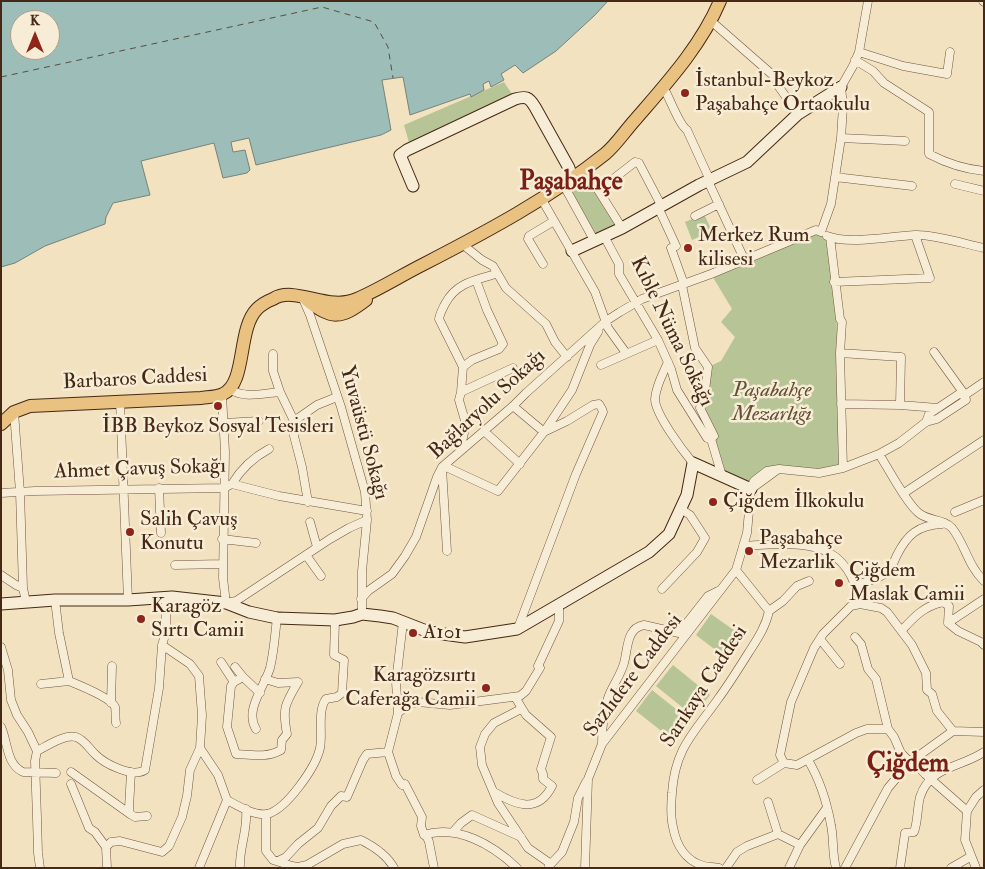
<!DOCTYPE html>
<meta charset="utf-8">
<style>
body{margin:0}
#map{position:relative;width:985px;height:869px;overflow:hidden;background:#f2e2bf;font-family:"IM FELL Double Pica",serif}
canvas{display:block}
.frame{position:absolute;inset:0;border:2px solid #452815;pointer-events:none}
.north{position:absolute;left:10px;top:10px;width:50px;height:50px;box-sizing:border-box;background:#f7ecd5;border:1px solid #b09e88;border-radius:50%;rotate:0deg;font-size:14px;font-weight:700;line-height:20px;text-align:center;color:#452815}
.north::after{content:'';display:block;margin:auto;width:18px;height:22px;background:#8f2418;clip-path:polygon(50% 0,100% 100%,50% 72%,0 100%)}
</style>
<div id="map">
<canvas width="985" height="869"></canvas>
<div class="frame"></div>
<div class="north">K</div>
</div>
<script>
const ctx = document.querySelector('canvas').getContext('2d');
ctx.lineJoin = 'round';
function fill(path, color) { ctx.fillStyle = color; ctx.fill(path, 'evenodd'); }
function strokePath(path, color, width, dash) { ctx.strokeStyle = color; ctx.lineWidth = width; ctx.lineCap = dash ? 'butt' : 'round'; ctx.setLineDash(dash || []); ctx.stroke(path); }
function drawText(font, color, halo, rows, align = 'center') {
  ctx.font = font + ' "IM FELL Double Pica",serif'; ctx.lineWidth = 5; ctx.setLineDash([]); ctx.textBaseline = 'middle'; ctx.strokeStyle = halo; ctx.fillStyle = color; for (const [text, x, y, turn = 0] of rows) {
    ctx.save(); ctx.translate(x, y); ctx.rotate((+turn || 0) * Math.PI / 180); ctx.textAlign = isNaN(turn) ? turn : align; if (halo) ctx.strokeText(text, 0, 0); ctx.fillText(text, 0, 0); ctx.restore();
  }
}
fill(new Path2D(`
 M504,82L514,97L410,146L404,125Z
 M590,179L617,226L595,236L569,191Z
 M704,214L712,231L692,240L685,222Z
 M816,230L830,237L835,284L843,468L819,473L779,469L751,489L722,476L703,408L708,367L721,361L735,337L721,322L732,309L711,274Z
 M711,614L738,633L722,655L696,635Z
 M673,665L710,695L693,716L656,686Z
 M652,690L691,721L674,741L636,711Z`), '#b7c495');
const water = new Path2D(`
 M1,1H608L594,16L556,51L523,73L515,65L501,74L504,80L491,87L489,81L483,84L484,90L471,97L470,94L410,115L403,77L382,80L391,130L381,135L256,165L249,138L231,142L233,152L245,150L250,170L247,173L223,178L214,143L141,161L150,195L113,203L106,217L105,224L45,246L15,263L1,267ZM20,20H50V50H20Z`);
fill(water, '#9cbdb8');
strokePath(water, '#798177', 1);
strokePath(new Path2D(`
 M1,77L322,7L374,22L388,47L393,78`), '#5b4d3e', 1, [6, 5]);
const street = new Path2D(`
 M983,1L984,2
 M711,21L775,77L779,87L798,114
 M859,52L903,66L947,74L950,52
 M855,60L873,71L884,83L929,112V154C946,163 964,169 984,171
 M663,87C670,98 679,125 687,130L708,176V181L745,261
 M841,138L905,141
 M585,169L622,228
 M835,177L912,186
 M563,184L594,240
 M955,184L984,191
 M599,190L635,162L639,163L661,205
 M541,198L595,292L608,328L626,353
 M658,207L676,246L671,248L684,284
 M695,216L719,204
 M604,236L619,264V274L658,340L671,369L677,390L707,438L711,439
 M827,236C849,245 892,236 915,235C934,234 965,244 984,248
 M830,237L840,319L842,322L840,353L843,468
 M462,244L482,260L493,266L506,288L546,324L555,342L567,357
 M543,264L528,239L529,236L554,221
 M834,282L930,278L915,235
 M682,285L695,348L708,367L705,390L702,398L700,408L714,436L711,439L722,476
 M303,299L310,315L341,407L365,492L367,520L362,571V614
 M934,352L965,395
 M840,353L901,357L900,405
 M273,354V371L280,392
 M668,362C663,374 656,385 655,399C655,414 683,451 693,463
 M601,365L658,340
 M463,367L472,360L499,349L503,344L487,310L476,280
 M230,389C243,399 265,393 280,392L294,421V436L302,467L308,502
 M461,392L513,368
 M222,395L225,452L223,578L226,603L236,601L330,539L349,528L367,520
 M120,401L128,600
 M841,404L900,405L938,408
 M513,406L544,432
 M14,412L20,492L23,588L26,602
 M294,421L317,405L337,397
 M926,422L929,414L959,394L965,395
 M224,423L259,421
 M484,431L520,464
 M460,451L466,424L459,400L461,392L463,367L439,319C440,313 442,310 445,304C456,283 475,280 496,274
 M879,454C888,468 908,506 920,514C930,521 944,519 952,528C965,544 968,566 984,581
 M444,466L498,491L544,432L572,390L590,345L598,332
 M442,468L447,551
 M232,484C241,469 254,457 269,449
 M159,488L161,533
 M751,489L777,470
 M749,492L754,481L767,471L779,469L819,473L843,468L879,454L899,443L926,422L937,419L966,400L965,395L984,382
 M1,493L35,491L224,488L232,484L279,496L367,511
 M904,493L984,440
 M955,512L984,500
 M310,522L317,547
 M222,539L256,543
 M743,546C798,543 848,535 860,604
 M306,555L321,576
 M175,565L223,564
 M1,575L16,585L23,588
 M855,585C865,583 884,577 890,569C893,565 895,559 897,555C907,535 918,525 942,524
 M662,589L697,552L705,538L690,515L681,509
 M361,599L368,591L392,574L405,556L416,537L437,477L442,467L513,406L526,393L606,321L620,312L642,299L711,274L816,230L821,232L831,204L841,138L843,106L841,87L853,66L859,52L868,1
 M984,599L948,623L958,631L981,642L984,645
 M55,600L59,633L69,681C79,685 111,698 115,707C116,711 115,719 116,723
 M769,611L783,601L797,586L809,581
 M518,628L576,474L603,412L602,409L599,404L593,405L567,421L544,432
 M902,630C914,617 924,606 943,602L949,606L948,623
 M855,637L861,644L868,669L876,679L888,729
 M820,639L840,664
 M162,645L190,664L199,676L202,715L200,748L218,775L227,800L199,868
 M1,647L8,670L11,700L17,715L28,732L37,751L35,761L37,818L38,853L40,868
 M221,662L234,682
 M235,667L243,677L260,693
 M243,677L234,682L231,686L227,727L236,754C252,755 267,758 281,750L282,740L287,734C282,708 285,704 298,682L278,683L265,679
 M41,684L69,681
 M111,703L112,666
 M521,709L494,723L485,734L480,747L482,765L498,803L528,848L551,864
 M398,713L396,682L403,622
 M1,727C8,742 6,764 23,772L56,773
 M256,729C244,710 265,686 270,668C274,652 275,634 277,618
 M953,731L937,711L932,694L927,690L926,673L912,645L887,612L881,608L860,604L851,606L823,634L814,648L791,702L780,755L784,763L797,765L856,733L867,729H888L894,737L901,753L910,762L953,731L984,732
 M602,744C602,729 603,712 608,698C612,686 621,675 624,663C628,649 626,628 644,625L679,633L708,596L718,591
 M37,751C47,746 64,734 76,737C85,740 89,749 96,755C105,764 133,778 145,770L159,688L162,645L166,632V597
 M808,760C820,780 827,803 831,825C834,839 832,854 836,868
 M912,760L925,774L967,811L965,840L976,868
 M71,772L130,814L129,808L131,772
 M757,780L784,763
 M71,784L89,828L95,832L106,847
 M494,792C516,805 538,814 552,786L543,779V774L541,769L551,737L526,715L515,697
 M227,800C238,806 255,816 267,814C286,810 316,767 320,748C323,734 317,711 326,699L337,697L342,693L344,660L334,655L335,620
 M768,802L778,834
 M967,811L976,797L984,790
 M130,814L135,817L147,816
 M266,814V851L273,860L292,866L298,867L307,865L343,844L361,840C373,846 387,855 394,868
 M453,832L461,823L472,815L521,837
 M424,835C457,824 493,845 517,868
 M278,861L286,857L298,844L318,828L331,806L341,796L347,797L363,760L367,754L388,752
 M549,866L562,852L574,822L578,798L586,782
 M107,868L106,847L111,842L120,841L162,852L169,846L182,817L187,796L190,770L200,748
 M240,868C239,847 248,831 246,809
 M434,868L429,842L427,837L424,835L421,826L422,817L405,784L402,785L396,776L388,752L398,713L408,705L418,702L450,705L520,696L526,691L540,668L538,666L559,621V605
 M585,868L588,779L602,744L736,570L747,533L751,489
 M719,868C714,867 708,867 704,866C685,861 676,844 673,827C670,815 671,804 672,793C675,748 694,733 718,699C729,684 739,668 749,652C758,638 766,626 769,611L736,570
 M726,868L737,852L747,846L778,834L800,845
 M789,868L800,845L826,809
 M845,868L888,788L910,762
 M900,868L905,833L914,832C918,821 917,809 920,797C930,766 960,768 984,752
 M951,868L970,857`);
const secondary = new Path2D(`
 M413,186L400,155L407,150L515,99C526,96 529,97 535,107L569,168L572,178
 M572,251L622,228L699,185L747,162L798,114L841,87
 M1,604L55,600H128L172,597L226,603L249,612L277,618L335,620L353,617L362,614L380,616L393,618L429,632L465,637L517,629L649,552L669,534L687,495L693,463L751,489`);
const primary = new Path2D(`
 M307,300C332,320 341,319 366,300
 M1,424L14,412L30,406L201,398C208,397 217,397 223,394C247,383 237,329 257,309C261,305 268,301 273,299C295,285 328,312 357,299C380,289 402,275 424,264C486,232 550,198 605,154C616,145 625,131 635,120C666,84 701,46 720,1`);
strokePath(street, '#705640', 9);
strokePath(secondary, '#452815', 13);
strokePath(primary, '#452815', 14);
strokePath(street, '#f7ecd5', 8);
strokePath(secondary, '#f7ecd5', 11);
strokePath(primary, '#e9c180', 12);
for (const [x, y, r, color] of [
 [685,93,5,"#8f2418"],
 [688,248,5,"#8f2418"],
 [218,406,5,"#8f2418"],
 [713,502,5,"#8f2418"],
 [130,532,5,"#8f2418"],
 [749,551,5,"#8f2418"],
 [839,583,5,"#8f2418"],
 [141,619,5,"#8f2418"],
 [413,633,5,"#8f2418"],
 [486,688,5,"#8f2418"]
]) { const dot = new Path2D(); dot.arc(x, y, r, 0, 2 * Math.PI); ctx.fillStyle = color; ctx.fill(dot); strokePath(dot, '#f7ecd5', 2); }
drawText('21px', '#452815', '#f7ecd5', [
 ["İstanbul-Beykoz",695,81],
 ["Paşabahçe Ortaokulu",695,105],
 ["Merkez Rum",698,236],
 ["kilisesi",698,260],
 ["İBB Beykoz Sosyal Tesisleri",218,427,"center"],
 ["Çiğdem İlkokulu",723,502],
 ["Salih Çavuş",140,520],
 ["Konutu",140,544],
 ["Paşabahçe",759,539],
 ["Mezarlık",759,563],
 ["Çiğdem",849,571],
 ["Maslak Camii",849,595],
 ["Karagöz",151,607],
 ["Sırtı Camii",151,631],
 ["A101",423,633],
 ["Karagözsırtı",476,676,"right"],
 ["Caferağa Camii",476,700,"right"]
], 'left');
drawText('21px', '#452815', '#f7ecd5', [
 ["Kıble Nüma Sokağı",671,332,64],
 ["Barbaros Caddesi",135,380,-3],
 ["Bağlaryolu Sokağı",488,405,-43],
 ["Yuvaüstü Sokağı",363,433,75],
 ["Ahmet Çavuş Sokağı",140,470,-2],
 ["Sazlıdere Caddesi",634,676,-53],
 ["Sarıkaya Caddesi",705,687,-57]
]);
drawText('italic 21px', '#624f35', '#f7ecd5', [
 ["Paşabahçe",772,391],
 ["Mezarlığı",772,415]
]);
drawText('bold 26px', '#7a1f14', '#f7ecd5', [
 ["Paşabahçe",571,183],
 ["Çiğdem",908,765]
]);
</script>
